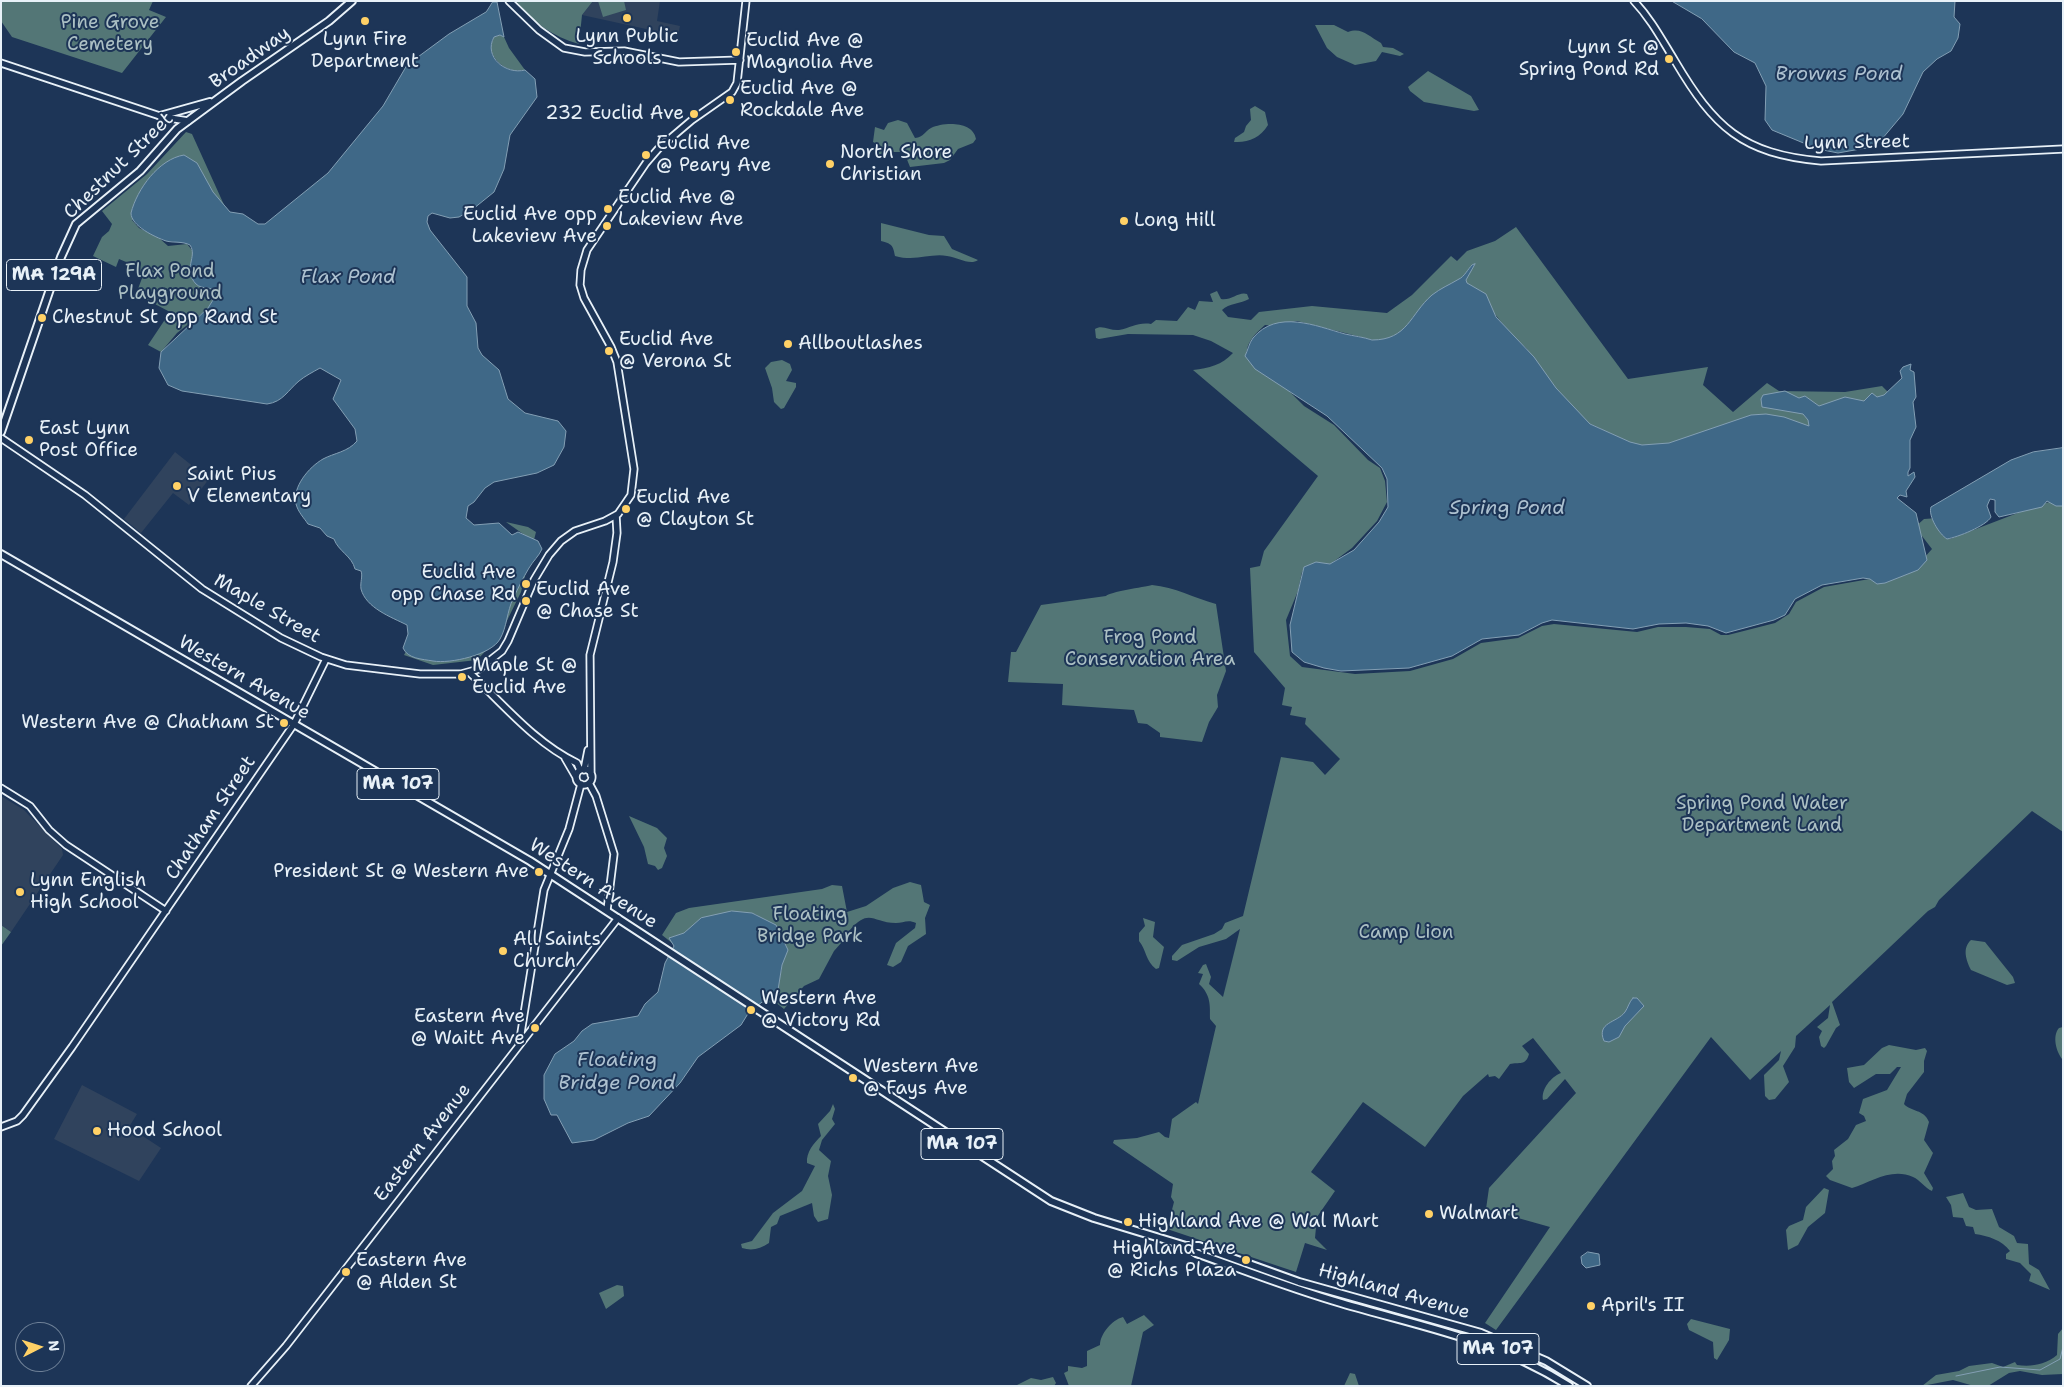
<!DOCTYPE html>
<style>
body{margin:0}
#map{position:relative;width:2064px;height:1387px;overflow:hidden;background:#1d3557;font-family:"Shantell Sans",sans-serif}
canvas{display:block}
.frame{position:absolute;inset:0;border:2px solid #e8f1f8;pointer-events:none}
.north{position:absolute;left:15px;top:1322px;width:50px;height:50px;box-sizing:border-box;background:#1d3557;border:1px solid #6e8097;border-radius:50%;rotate:85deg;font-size:14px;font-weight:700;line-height:20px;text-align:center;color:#e8f1f8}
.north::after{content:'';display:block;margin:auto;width:18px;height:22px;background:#ffd166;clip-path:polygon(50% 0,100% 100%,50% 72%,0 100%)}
</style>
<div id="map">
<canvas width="2064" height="1387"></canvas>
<div class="frame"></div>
<div class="north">N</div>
</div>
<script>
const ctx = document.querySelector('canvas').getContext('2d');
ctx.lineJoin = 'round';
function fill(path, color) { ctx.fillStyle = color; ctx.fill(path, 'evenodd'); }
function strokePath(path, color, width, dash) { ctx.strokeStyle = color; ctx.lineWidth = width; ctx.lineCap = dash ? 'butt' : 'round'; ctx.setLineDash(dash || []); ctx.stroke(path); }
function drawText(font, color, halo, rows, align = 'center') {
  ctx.font = font + ' "Shantell Sans",sans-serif'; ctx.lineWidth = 4; ctx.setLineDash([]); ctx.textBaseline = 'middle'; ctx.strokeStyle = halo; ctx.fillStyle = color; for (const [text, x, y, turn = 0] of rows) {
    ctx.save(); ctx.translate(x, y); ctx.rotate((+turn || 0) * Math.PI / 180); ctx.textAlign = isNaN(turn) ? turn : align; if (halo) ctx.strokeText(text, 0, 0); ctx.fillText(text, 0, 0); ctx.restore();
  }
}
fill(new Path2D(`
 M593,1H660L657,21L680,26L678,36L582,15Z
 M175,452L209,479L189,505L173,493L141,533L124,519Z
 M1,796L24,810L62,849L63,855L11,932L1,925Z
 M82,1085L137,1114L129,1127L161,1148L139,1181L54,1139Z`), '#30435d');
fill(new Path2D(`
 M1,1H153L149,10L166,17L122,73L12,37L1,21Z
 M516,1H593L582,15L579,44C553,37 532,22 516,1Z
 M598,1H624L626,10L603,17Z
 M1315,25H1334L1348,32C1362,27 1368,36 1381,43L1383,47L1393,48L1404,54L1400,56L1382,52L1376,61L1355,65L1337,57L1327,48Z
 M500,35L504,37L509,48L525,70C510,74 493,63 490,47L494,37Z
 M1428,71L1471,96L1479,110L1474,111L1424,102L1410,91L1408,87Z
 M1255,106L1265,112L1268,125C1260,138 1248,143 1234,142L1235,138L1244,132L1246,126L1251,120L1250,109Z
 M898,120L907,123L915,138C924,137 925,131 931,128C944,122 973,121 976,139L973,143L958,149L950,160L944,163L910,167L904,152H888L874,156L881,146L873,142L875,127L884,130L888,123Z
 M186,132L192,134L225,207L132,220L139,228L158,237L168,246L187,244L224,289L209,308L177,333L161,352L148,345L170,312L136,294L144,273L137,271L138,267L119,259L116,267L93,256L102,237L109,231L112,224L102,211L147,174Z
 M881,223L929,235L944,236L952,249L978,260C970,266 957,257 947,256C930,253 916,262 895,256C893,245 892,244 881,241Z
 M1516,227L1628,379L1708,367L1703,385L1733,412L1767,383L1779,391L1845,392L1882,386L1887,391L1888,493L1682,442L1645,450L1586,422L1544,375L1526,348L1513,337L1490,308L1407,334L1377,341L1297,321L1278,326L1265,325C1256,333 1243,345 1248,358L1278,380L1304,406L1334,425L1368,460L1380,468L1385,481L1387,502L1377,521L1352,548L1325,568L1307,567L1302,572L1298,591L1286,620L1290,656L1302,667L1355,674L1410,671L1453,659L1481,643L1518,638L1542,626L1554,624L1637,632L1658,627H1686L1710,629L1721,635H1728L1775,623L1789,614L1796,602L1824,587L1892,575L1923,559L1932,549L1915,527L1924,519L1938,518L1950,539L2041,504L2050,502L2063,503V832L2032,811L1939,900L1935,907L1928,911L1832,1002L1840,1025L1836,1028L1826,1046L1824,1048L1821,1046L1819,1037L1822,1031L1817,1027L1828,1018L1830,1005L1796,1036L1795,1047L1783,1066L1789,1082L1775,1099L1769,1100L1765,1096L1764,1075L1779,1060L1781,1051L1750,1080L1711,1037L1496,1330L1485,1323L1550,1227L1486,1209L1489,1188L1576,1093L1565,1079L1547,1099L1543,1100C1541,1089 1551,1077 1561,1073L1533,1038L1522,1046L1529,1054C1526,1066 1519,1062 1510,1064L1499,1079L1495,1076L1489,1077L1488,1074L1463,1096L1425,1147L1363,1102L1311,1172L1335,1191L1317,1217L1315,1238L1327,1250L1305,1243L1296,1272L1167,1229L1174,1202L1171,1197L1173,1184L1113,1143L1114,1140L1137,1138L1159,1132L1165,1137L1169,1138L1172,1119L1196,1102L1198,1104L1216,1026L1210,1019C1210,1005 1211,995 1199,984L1203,974L1198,973L1203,965L1206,964L1211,977L1209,984L1223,997L1240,929L1226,939L1199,947L1177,961L1172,960V956L1182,945L1214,934L1222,929L1225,923L1243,916L1281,757L1313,762L1325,775L1340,759L1305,724L1306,718L1290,715L1292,707L1282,705L1285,688L1254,652L1250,568L1260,566L1264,551L1318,476L1193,370C1209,368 1222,365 1233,353L1211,341L1193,335L1128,334L1099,339L1096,338L1095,329C1102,324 1110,331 1119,330C1131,328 1138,322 1151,324L1156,320L1177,321L1188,307L1195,310L1199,301L1213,302L1210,294L1217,291L1221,299C1231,301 1239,291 1247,294L1249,299C1241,304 1229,303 1222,310L1228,317L1251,320L1259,312L1312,306L1387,313L1412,295L1451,256L1457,261L1467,251L1495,241Z
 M782,360L790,364L792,370L786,381L796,383V387L784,408L781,409L774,402L772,388L765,368L771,362Z
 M506,522L528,527L536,532L521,592L499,637L477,660L433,665L404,655L411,642L533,541Z
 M1152,585C1175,587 1194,598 1216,604L1226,671L1217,695L1218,707L1209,722L1202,742L1160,737V733L1147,724L1138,723L1134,710L1062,705L1063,684L1008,682L1011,652H1016L1041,605L1106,596C1109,592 1144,587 1152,585Z
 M629,816L657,828L667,838L664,848L667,856L662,868L658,870L655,866L648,864L644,847Z
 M910,882L921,885L924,902L930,905L925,918L926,934L908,946L901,962L893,967L887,965L896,943L915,928L916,923C908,919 903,923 896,923C872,923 870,907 849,931V934L834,951L819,979L804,986L784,1009L775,1002L762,1003C792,978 788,934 755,914L677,947L662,935L676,913L689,908L822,889L832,885L842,886L847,912L866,906L893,888Z
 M1143,918L1155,922L1153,937L1164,947L1159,968L1156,969C1146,962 1146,949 1139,941V933L1145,926Z
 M1,925L11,932L1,946Z
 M1971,940L1985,942L2013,977L2015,983L2007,985L1971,970C1966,960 1962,948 1971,940Z
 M2063,1027V1060C2056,1052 2052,1036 2059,1028Z
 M1889,1045L1916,1050L1925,1048L1927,1051L1924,1061V1072L1907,1094L1904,1104C1911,1112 1924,1109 1929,1122L1924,1140L1933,1153L1924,1173L1933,1188L1932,1191C1925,1188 1920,1180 1913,1177C1892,1167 1871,1182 1852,1188L1830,1180L1826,1176L1833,1169L1832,1161L1835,1156L1834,1150L1848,1139L1856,1125L1866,1121L1864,1116L1859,1113L1863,1099L1887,1090L1901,1067H1897L1890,1074H1876L1854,1088L1849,1082L1847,1068L1864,1065L1882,1048Z
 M833,1104L835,1109L832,1119L835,1124L822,1140L819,1150L831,1161L828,1176L832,1195L828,1219L818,1222L814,1216L812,1203L780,1216L777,1224L771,1227L769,1243C760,1249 752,1251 742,1248L741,1244L752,1241L773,1213L802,1191L815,1166L807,1163C806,1152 814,1143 821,1136L818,1124L830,1111Z
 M1824,1188L1829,1190L1825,1213L1808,1227L1798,1245L1788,1250L1786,1230L1789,1226L1803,1220L1806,1207Z
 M1963,1193L1969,1207L1976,1210L1992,1209L1999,1227L2014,1236L2017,1243L2028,1244L2029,1264L2039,1270L2050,1290L2029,1281L2031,1274L2020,1263L2006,1259V1254L2010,1251C2002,1240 1988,1236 1975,1234L1973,1227L1966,1226L1963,1218L1953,1217L1951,1205L1946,1197Z
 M617,1285L623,1286L624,1296L606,1309L599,1293Z
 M1144,1315L1154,1325L1143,1332L1131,1386H1069L1064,1373L1068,1371V1366L1082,1368L1087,1366V1351L1100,1345C1100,1334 1112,1320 1123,1317L1127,1324Z
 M1691,1319L1730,1329L1729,1340L1717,1360L1714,1358L1713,1342L1689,1330L1687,1324Z
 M2063,1328V1374L2042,1375L2020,1371L2009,1373L1988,1386H1974L1953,1380L1922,1386L1936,1375L1959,1371L1969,1366L1992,1363L2003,1367L2015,1362L2017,1365C2031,1367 2045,1365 2057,1355L2058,1334Z
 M1350,1373L1355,1374L1359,1386H1344Z
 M1053,1377L1056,1383L1054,1386H1015L1031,1378L1041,1380Z`), '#537676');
const water = new Path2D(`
 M1672,1H1955L1954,17L1960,24L1958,38L1951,51L1937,59L1923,72L1903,114L1882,139L1866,148L1838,153L1818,149L1772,130L1765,120L1766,86L1755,63L1734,52L1702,19Z
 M493,2H497L504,37L500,35L494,37C483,57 506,75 525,70L535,79L537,97L510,135L504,169L494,192L473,209L459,217L450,218L432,213L428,216L427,222L430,230L467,277V306L476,323L478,348L482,355L499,370L508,399L525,413L558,421L566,431L564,447L554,465L537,473L494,482L485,488L474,502L468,506L466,518L474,525L499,523L512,535L518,532L538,541L542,549C539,556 533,561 529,568C523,578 518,588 513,599C507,611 507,627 500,639C491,655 450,664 433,661C422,659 408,659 403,648L408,634L407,625C391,617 366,608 361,589C360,582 363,576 361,571L355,569C352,556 338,551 334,539L327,536L320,528L308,524C304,518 298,512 296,504C292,487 309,467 323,459C334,453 348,452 357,441L355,429L333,399L341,380L320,368C313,372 305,376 299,381C288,390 283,402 267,404L182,391L168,385L159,368L161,352L208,308L218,292C212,286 202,290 196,284C182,269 198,257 190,245C182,241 174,243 166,241C155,237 131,226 131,213C137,189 159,159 184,155L197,163L213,192L230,212L243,214L258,224H265L328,173L383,106L407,65L449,34L486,12Z
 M1475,264L1466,280L1467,283L1486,294L1496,317L1534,357L1556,388L1590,424L1630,442L1642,445L1669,443L1751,415L1766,414L1784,417L1809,426L1808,420L1803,414L1762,407L1761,399L1763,395L1785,391L1799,398L1805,396L1819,406L1845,397L1864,401L1872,393L1877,397L1884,395L1902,378L1900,371L1903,367L1911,364L1910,370L1914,372L1916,397L1913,402L1916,427L1910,440V468L1908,472V476L1914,472L1915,477L1906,491L1907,497L1900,495L1897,498L1916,513L1927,560L1918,570L1885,583L1877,584L1870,579L1863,578L1822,585L1795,599L1785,615L1774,620L1726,633L1708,626L1686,623L1659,624L1633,629L1552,620L1542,623L1519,635L1482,639L1452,656L1409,668L1341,671L1324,668L1304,662L1292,652L1290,625L1304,567L1316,562L1330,564L1354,550L1379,522L1388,507L1387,479L1382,468L1327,416L1255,369L1245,356C1248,350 1249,343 1253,338C1277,309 1316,326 1345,334C1354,336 1363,337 1372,340C1408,340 1410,314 1432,295C1441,288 1449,285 1459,279C1464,277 1468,269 1472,265Z
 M2063,448V506H2056L2047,501L2042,507L1999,517L1995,512V500L1990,499L1987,506L1991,517C1986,526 1958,537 1947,539C1939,534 1928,516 1931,507L2011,460L2033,452Z
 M732,911L752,913L776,925L788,950L782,965L778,990L749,1012L741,1025L698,1057L680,1083L649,1116L628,1123L594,1140L572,1143L557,1115H551L544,1099V1075L555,1054L574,1041L582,1031L592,1024L638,1016L645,1004L658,992L665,963L674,946L669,938L684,933L701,918Z
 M1633,998H1637L1644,1006L1625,1026L1619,1037L1609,1042L1604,1041C1596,1022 1617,1023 1625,1012C1628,1008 1629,1002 1633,998Z
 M1588,1252L1599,1254L1600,1265L1586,1268L1582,1264L1581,1257Z`);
fill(water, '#3f6887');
strokePath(water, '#839fb4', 1);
strokePath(new Path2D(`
 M1956,1376L2000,1367L2040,1370L2060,1359L2063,1347`), '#839fb4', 1);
const secondary = new Path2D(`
 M509,1L539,30L564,48L585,52L624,51L679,62L740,60
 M1634,1C1651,19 1662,40 1675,61C1714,127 1742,154 1821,161L2063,149
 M1,63L163,117L188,121
 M1,438L85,495L202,589L281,638L321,657L346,665L420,674H461L479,669L502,651L508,641L534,580L549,555L561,541L575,531L605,521L618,514L631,495L634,469L617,362L611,347L584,298L580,285L581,270L587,250L646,163L659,148L692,120L732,92L737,83L746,1
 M470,673C503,704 535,743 577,763L580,770
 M565,758L576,777
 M576 777a8 8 0 1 1 16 0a8 8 0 1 1-16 0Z
 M584,770L588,750
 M591,775L590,655L613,562L617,533L616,515
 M589,783L596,796L614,854L607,910
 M1,788L30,806L49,830L66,845L166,911
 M519,1045L544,890L569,829L581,784
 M1,1127L17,1121L23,1115L72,1047L294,724L326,659
 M251,1386L286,1346L618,918`);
const primary = new Path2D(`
 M160,116L210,102
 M1,432L61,257L76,224L140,171L177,129L242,81L329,21L352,1
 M1,554L530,861L1051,1201L1094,1218L1186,1246L1196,1253C1244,1270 1292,1289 1341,1303C1422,1327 1495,1339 1569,1386
 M1186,1246H1199L1299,1282L1481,1333L1546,1361L1587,1386`);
strokePath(secondary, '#e8f1f8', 9);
strokePath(primary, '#e8f1f8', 10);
strokePath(secondary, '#1d3557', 5.5);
strokePath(primary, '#1d3557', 6);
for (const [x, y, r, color] of [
 [627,18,5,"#ffd166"],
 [365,21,5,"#ffd166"],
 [736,52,5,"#ffd166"],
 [1669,59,5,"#ffd166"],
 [730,100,5,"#ffd166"],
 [694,114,5,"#ffd166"],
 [646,155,5,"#ffd166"],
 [830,164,5,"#ffd166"],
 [608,209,5,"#ffd166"],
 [1124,221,5,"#ffd166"],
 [607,226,5,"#ffd166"],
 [42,318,5,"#ffd166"],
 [788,344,5,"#ffd166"],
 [609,351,5,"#ffd166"],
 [29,440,5,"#ffd166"],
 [177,486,5,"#ffd166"],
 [626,509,5,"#ffd166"],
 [526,584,5,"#ffd166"],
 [526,601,5,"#ffd166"],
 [462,677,5,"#ffd166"],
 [284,723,5,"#ffd166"],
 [539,872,5,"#ffd166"],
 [20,892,5,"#ffd166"],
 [503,951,5,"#ffd166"],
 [751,1010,5,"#ffd166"],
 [535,1028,5,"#ffd166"],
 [853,1078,5,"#ffd166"],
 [97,1131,5,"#ffd166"],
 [1429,1214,5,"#ffd166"],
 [1128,1222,5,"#ffd166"],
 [1246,1260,5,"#ffd166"],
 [346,1272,5,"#ffd166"],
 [1591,1306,5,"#ffd166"]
]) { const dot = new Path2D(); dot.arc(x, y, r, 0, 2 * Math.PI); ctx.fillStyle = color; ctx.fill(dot); strokePath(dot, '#1d3557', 2); }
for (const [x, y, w] of [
 [54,275,95],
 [398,784,82],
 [962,1144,82],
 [1498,1349,82]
]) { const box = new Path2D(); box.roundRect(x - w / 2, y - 15.5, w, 31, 4); ctx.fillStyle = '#1d3557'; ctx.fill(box); strokePath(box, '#e8f1f8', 1); }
drawText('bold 18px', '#e8f1f8', null, [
 ["MA 129A",54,275],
 ["MA 107",398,784],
 ["MA 107",962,1144],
 ["MA 107",1498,1349]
]);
drawText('19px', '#acc0c4', '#1d3557', [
 ["Pine Grove",110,23],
 ["Cemetery",110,45],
 ["Flax Pond",170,272],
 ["Playground",170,294],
 ["Frog Pond",1150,638],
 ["Conservation Area",1150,660],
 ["Spring Pond Water",1762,804],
 ["Department Land",1762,826],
 ["Floating",810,915],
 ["Bridge Park",810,937],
 ["Camp Lion",1406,933]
]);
drawText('19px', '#e8f1f8', '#1d3557', [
 ["Lynn Public",627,37,"center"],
 ["Schools",627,59,"center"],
 ["Lynn Fire",365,40,"center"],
 ["Department",365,62,"center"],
 ["Euclid Ave @",746,41],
 ["Magnolia Ave",746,63],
 ["Lynn St @",1659,48,"right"],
 ["Spring Pond Rd",1659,70,"right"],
 ["Euclid Ave @",740,89],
 ["Rockdale Ave",740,111],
 ["232 Euclid Ave",684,114,"right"],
 ["Euclid Ave",656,144],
 ["@ Peary Ave",656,166],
 ["North Shore",840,153],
 ["Christian",840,175],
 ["Euclid Ave @",618,198],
 ["Lakeview Ave",618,220],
 ["Euclid Ave opp",597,215,"right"],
 ["Lakeview Ave",597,237,"right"],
 ["Long Hill",1134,221],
 ["Chestnut St opp Rand St",52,318],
 ["Euclid Ave",619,340],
 ["@ Verona St",619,362],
 ["Allboutlashes",798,344],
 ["East Lynn",39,429],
 ["Post Office",39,451],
 ["Saint Pius",187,475],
 ["V Elementary",187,497],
 ["Euclid Ave",636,498],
 ["@ Clayton St",636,520],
 ["Euclid Ave",516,573,"right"],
 ["opp Chase Rd",516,595,"right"],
 ["Euclid Ave",536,590],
 ["@ Chase St",536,612],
 ["Maple St @",472,666],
 ["Euclid Ave",472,688],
 ["Western Ave @ Chatham St",274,723,"right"],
 ["President St @ Western Ave",529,872,"right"],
 ["Lynn English",30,881],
 ["High School",30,903],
 ["All Saints",513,940],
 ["Church",513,962],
 ["Western Ave",761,999],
 ["@ Victory Rd",761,1021],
 ["Eastern Ave",525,1017,"right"],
 ["@ Waitt Ave",525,1039,"right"],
 ["Western Ave",863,1067],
 ["@ Fays Ave",863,1089],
 ["Hood School",107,1131],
 ["Walmart",1439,1214],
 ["Highland Ave @ Wal Mart",1138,1222],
 ["Highland Ave",1236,1249,"right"],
 ["@ Richs Plaza",1236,1271,"right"],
 ["Eastern Ave",356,1261],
 ["@ Alden St",356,1283],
 ["April's II",1601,1306]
], 'left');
drawText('19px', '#e8f1f8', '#1d3557', [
 ["Broadway",250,58,-35],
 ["Lynn Street",1857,143,-1],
 ["Chestnut Street",119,166,-44],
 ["Maple Street",267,609,30],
 ["Western Avenue",244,678,30],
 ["Chatham Street",211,818,-56],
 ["Western Avenue",593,884,33],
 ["Eastern Avenue",423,1143,-52],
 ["Highland Avenue",1394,1292,16]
]);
drawText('italic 20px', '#adc1d0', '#1d3557', [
 ["Browns Pond",1839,75],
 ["Flax Pond",348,278],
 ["Spring Pond",1507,509],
 ["Floating",617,1061],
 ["Bridge Pond",617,1084]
]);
</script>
